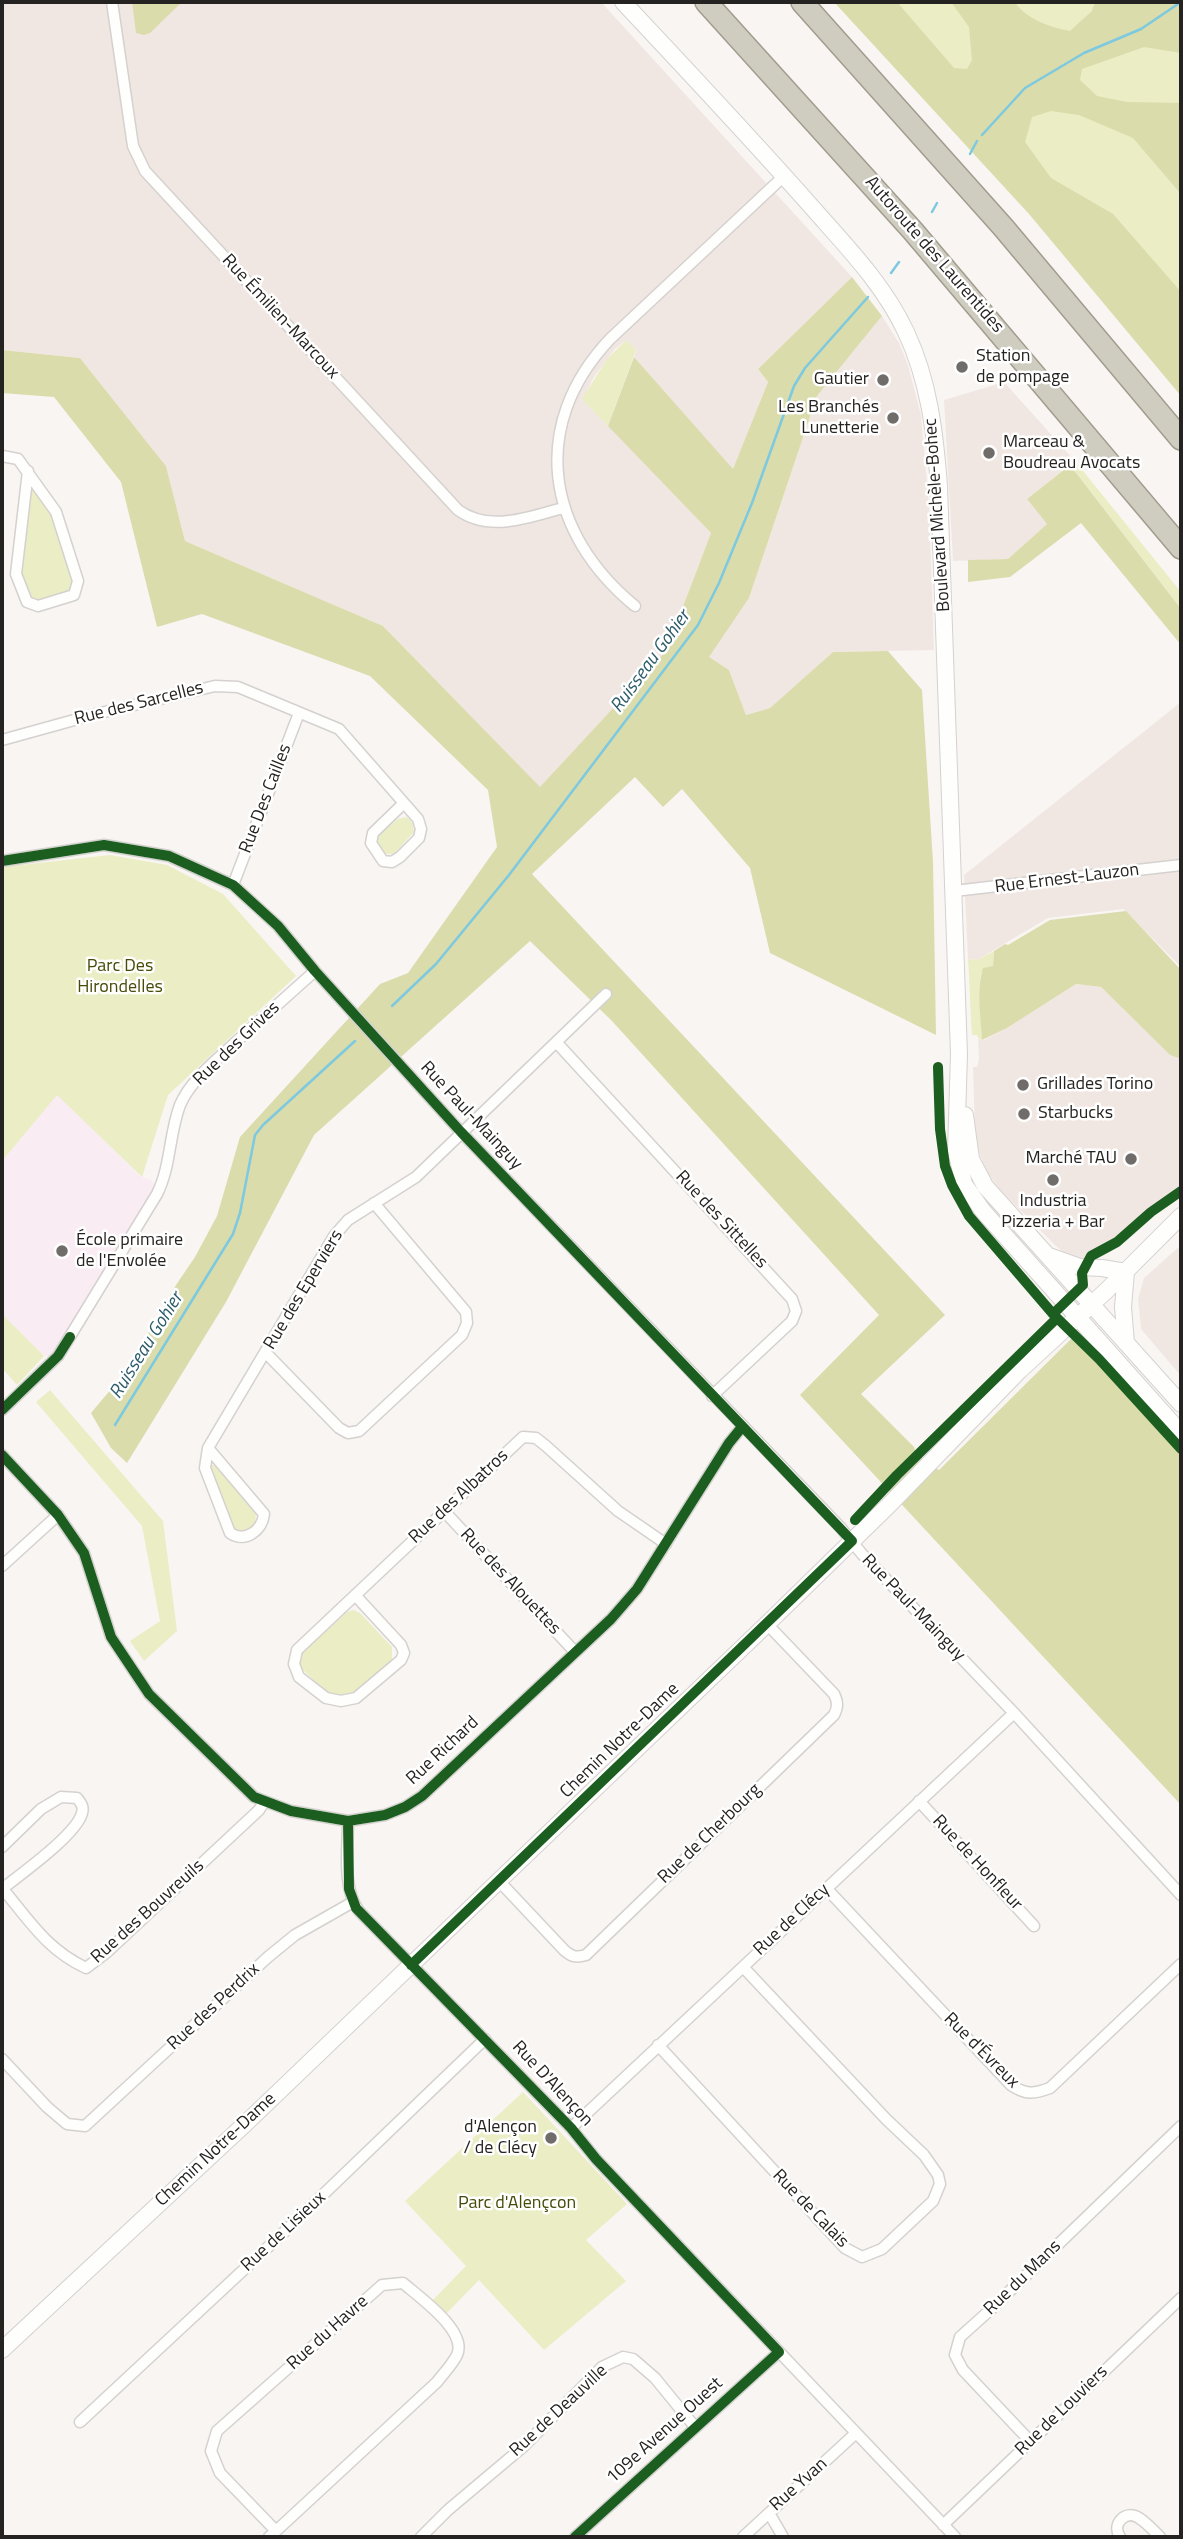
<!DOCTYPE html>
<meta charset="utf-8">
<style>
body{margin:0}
#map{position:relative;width:1183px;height:2539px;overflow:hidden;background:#f9f5f3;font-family:"Titillium Web",sans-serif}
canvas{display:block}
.frame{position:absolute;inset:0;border:4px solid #252321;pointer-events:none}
</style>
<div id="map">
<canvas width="1183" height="2539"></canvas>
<div class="frame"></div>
</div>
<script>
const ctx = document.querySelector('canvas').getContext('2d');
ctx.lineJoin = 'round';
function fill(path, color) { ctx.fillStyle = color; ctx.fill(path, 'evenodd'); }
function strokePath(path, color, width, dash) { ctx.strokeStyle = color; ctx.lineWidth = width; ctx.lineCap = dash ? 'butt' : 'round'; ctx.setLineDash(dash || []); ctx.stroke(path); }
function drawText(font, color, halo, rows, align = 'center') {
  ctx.font = font + ' "Titillium Web",sans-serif'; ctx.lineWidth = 5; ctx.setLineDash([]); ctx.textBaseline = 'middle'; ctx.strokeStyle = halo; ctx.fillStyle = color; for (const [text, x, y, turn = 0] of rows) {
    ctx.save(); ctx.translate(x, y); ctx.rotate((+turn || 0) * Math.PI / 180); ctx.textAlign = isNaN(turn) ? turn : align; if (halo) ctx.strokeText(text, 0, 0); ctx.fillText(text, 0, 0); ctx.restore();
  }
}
fill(new Path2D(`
 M2,2H601L852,277L758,369L768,382L733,470L634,357L636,350L625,341L615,349L594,377L583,399L711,533L666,651L540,788L383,626L185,541L166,466L80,358L2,350Z
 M882,316L899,343L908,365L921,415L929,505L934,650L833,652L770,708L746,715L729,670L708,657L749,598L817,396Z
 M1004,382L1075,461L1027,499L1047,524L1008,559L953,561L944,400Z
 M1181,702V967L1123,909L1048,918L977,960L968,959L964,875Z
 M1076,984L1101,987L1170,1055L1181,1059V1187L1151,1208L1114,1241L1094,1250L1085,1259L1063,1252L1055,1245L1001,1191L987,1172L977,1147L975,1133L973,1067H977L979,1059L978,1039L984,1040L1007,1028Z
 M1181,1245V1376L1141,1329L1138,1299L1144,1278Z`), '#f1e7e2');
fill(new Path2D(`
 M57,1094L141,1177L151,1180L159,1191L58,1356H44L2,1314V1161Z`), '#faecf3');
fill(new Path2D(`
 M872,2H1181V375Z
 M626,340L636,350L608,426L582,399L607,359Z
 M1075,461L1181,592V609L1070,465Z
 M28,471L56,512L78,581L74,595L38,606L27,602L16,574Z
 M407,817L413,824L414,832L394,854H385L376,845V837L398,819Z
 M110,855L167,865L223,894L296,976L168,1095L142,1177L57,1095L2,1161V867Z
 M994,951L993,966L981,973C977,995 982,1017 982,1040L978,1038L977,1035H972C970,1011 970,984 968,959L977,960Z
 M2,1314L44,1356L17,1385L2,1368Z
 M50,1390L163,1521L177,1631L144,1661L130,1641L160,1621L142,1526L36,1402Z
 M211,1465H214L256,1513L255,1524L246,1532H237L234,1527L210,1468Z
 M354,1610L360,1613L392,1647V1660L358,1692L344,1696L329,1695L301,1668L300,1658L302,1653L347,1612Z
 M523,2092L627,2204L586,2240L626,2281L544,2350L479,2280L444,2316L430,2303L466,2266L405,2201Z`), '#ebedc5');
fill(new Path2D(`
 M132,2H182L150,33L144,35L136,33Z
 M834,2H897L954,68L967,69L972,60L969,27L951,2H1015C1024,18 1052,28 1070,31L1092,11L1095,2H1181V53L1144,47L1082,69L1080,80L1097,96L1127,102L1181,103V194L1133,138L1079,115L1051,111L1032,117L1025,142L1051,178L1113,214L1181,292V396L1029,214Z
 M852,277L882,316L817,396L749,598L709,657L729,670L746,715L770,708L833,652L888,651L922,690L933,862L936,1035L770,953L750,868L682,789L663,807L635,777L532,874L945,1315L861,1394L914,1447L916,1454L939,1470L1073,1337L1181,1455V1805L800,1395L879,1315L612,1021L530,941L314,1135L226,1302L127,1463L111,1448L91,1413L128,1369L176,1285L195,1257L217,1216L240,1137L380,984L408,973L497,847L488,790L370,676L202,614L157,627L121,482L54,397L2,393V350L80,358L166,466L185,541L383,626L540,787L666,651L711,533L608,426L634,357L733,469L768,382L758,369Z
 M1070,465L1181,609V645L1081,523L1010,577L968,582V560L1008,559L1047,524L1027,499Z
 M1126,911L1181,970V1059L1170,1055L1101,987L1076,984L1007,1028L982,1040C981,1016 976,990 983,968L993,966L994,951L1005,944L1008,945L1050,920Z`), '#dadcac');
strokePath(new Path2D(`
 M982,135L1025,88L1084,53L1141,29L1181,2
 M970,154L977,141
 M932,212L937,203
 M891,273L899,262
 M392,1006L436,964L509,875L698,625L719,583L752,503L794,386L805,368L868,297
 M115,1425L233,1234L240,1213L255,1135L263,1125L355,1041`), '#7cc9e0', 2.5);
const street = new Path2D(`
 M112,2L133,146L145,171L458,510C490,533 529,517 563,508
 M2,456L18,459L56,512L78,581L74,595L38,606L27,602L16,574L28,471
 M635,606C546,533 528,426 610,339L784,176
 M2,740L96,714L215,686L238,687L339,729L418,819L421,829L419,838L400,857L392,862L383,861L371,843L373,833L404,803
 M2,861L104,845L169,856L233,885L278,926L315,971L461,1132L841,1528L862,1554L1014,1713L1181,1895
 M233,885L299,713
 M954,891L1181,865
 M557,1043L792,1299L796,1311L792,1321L712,1396
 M266,1353L339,1428L348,1433L359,1431L462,1335L467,1323L466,1312L374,1203
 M2,1410L58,1356L157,1194C171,1166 169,1134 180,1105C191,1079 218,1059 238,1040C264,1017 289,994 315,971
 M208,1448L264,1514C262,1531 245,1543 230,1533L205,1468L208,1448L334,1236L348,1220L416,1177L606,994
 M2,1455L58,1515L84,1553L111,1637L149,1694L254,1797L291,1811L348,1821L385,1815L405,1807L422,1796L611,1619L637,1589L729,1443L742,1427
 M444,1511L575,1652
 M2,1566L58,1515
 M355,1595L401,1645L404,1653L401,1660L356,1698L341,1701L326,1698L299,1677L294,1664L297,1650L523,1437L536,1438L546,1446L618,1511L666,1544
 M919,1801L1034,1926
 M348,1821C348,1847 342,1890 359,1911L571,2128L596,2159L955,2537
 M2,1847L41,1809L61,1797L77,1798C81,1803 84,1807 82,1813C77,1834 21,1874 2,1889
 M499,1881L564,1950C572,1957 576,1958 586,1955L834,1715C838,1707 838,1702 834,1694L767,1624
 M2,1888C30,1921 46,1949 86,1968L107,1952L259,1810L264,1802
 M826,1888L1011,2085C1026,2095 1034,2094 1050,2088L1181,1964
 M658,2045L845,2248L862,2257L882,2249L933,2201L940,2184L938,2175L924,2155L886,2119L743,1967
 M2,2059L47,2107L67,2124L85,2126L268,1957L295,1935L353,1902
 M571,2128L1014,1713
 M80,2422L281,2235L485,2039
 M1030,2441L963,2370L955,2355L960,2337L989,2311L1181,2126
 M769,2513L783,2537
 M943,2525L1181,2298
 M269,2537L276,2531L437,2382C443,2374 452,2365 457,2355C468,2331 419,2297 403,2283L382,2285L217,2431L211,2451L220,2473L276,2531
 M421,2537L448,2510L524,2446L602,2367L623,2357L633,2359L655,2378L695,2427
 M575,2537L779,2352
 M743,2537L856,2433
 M1120,2537C1111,2524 1126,2509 1139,2518C1147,2523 1154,2531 1160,2537`);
const secondary = new Path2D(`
 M623,2C686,69 749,136 810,205C845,245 883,283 906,332C929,381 935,432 939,486L959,1054L956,1151L964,1184L983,1211L1181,1433
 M965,1115L971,1159L985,1186L1181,1404
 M1049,1256L1080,1267L1102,1268L1126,1272
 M1126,1343L1123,1307L1126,1272
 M2,2350L245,2124L767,1624L891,1503L1019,1371L1106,1291L1181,1216`);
const highway = new Path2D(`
 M706,2L913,231L1181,548
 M802,2L1003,227L1181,439`);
strokePath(street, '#d4d1cf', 13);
strokePath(secondary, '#d4d1cf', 18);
strokePath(highway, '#a29c8e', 24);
strokePath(street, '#fefefd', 10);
strokePath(secondary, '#fefefd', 16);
strokePath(highway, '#cfccc0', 21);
strokePath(new Path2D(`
 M2,861L104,845L169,856L233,885L278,926L315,971L461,1132L852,1541L411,1965
 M938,1067L940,1129L945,1166L952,1185L969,1216L1053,1314L1099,1359L1181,1449
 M1053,1314L1083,1285L1082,1273L1091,1256L1117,1242L1151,1212L1181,1191
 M2,1410L58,1356L70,1337
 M2,1455L58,1515L84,1553L111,1637L149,1694L254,1797L291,1811L348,1821L385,1815L405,1807L422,1796L611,1619L637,1589L729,1443L742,1427
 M855,1520L897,1475L1057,1318
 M348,1821L349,1889L356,1908L571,2128L596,2159L779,2352L575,2537`), '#1b5e20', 10);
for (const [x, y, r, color] of [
 [962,367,7,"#6f6c6a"],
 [883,380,7,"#6f6c6a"],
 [893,418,7,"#6f6c6a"],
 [989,453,7,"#6f6c6a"],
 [1023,1085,7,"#6f6c6a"],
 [1024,1114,7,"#6f6c6a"],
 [1131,1159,7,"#6f6c6a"],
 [1053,1180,7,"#6f6c6a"],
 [62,1251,7,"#6f6c6a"],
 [551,2138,7,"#6f6c6a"]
]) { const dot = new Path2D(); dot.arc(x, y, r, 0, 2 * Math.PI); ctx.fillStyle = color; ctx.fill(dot); strokePath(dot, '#fff', 2.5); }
drawText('18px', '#252321', '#fff', [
 ["Autoroute des Laurentides",934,255,49],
 ["Rue Émilien-Marcoux",280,317,47],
 ["Boulevard Michèle-Bohec",938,515,-94],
 ["Rue des Sarcelles",139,704,-14],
 ["Rue Des Cailles",266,799,-69],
 ["Rue Ernest-Lauzon",1067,879,-7],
 ["Rue des Grives",237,1044,-44],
 ["Rue Paul-Mainguy",471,1116,47],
 ["Rue des Sittelles",721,1220,47],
 ["Rue des Eperviers",304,1290,-59],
 ["Rue des Albatros",459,1497,-43],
 ["Rue des Alouettes",510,1582,47],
 ["Rue Paul-Mainguy",913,1608,46],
 ["Chemin Notre-Dame",620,1741,-44],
 ["Rue Richard",443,1751,-43],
 ["Rue de Cherbourg",710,1834,-44],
 ["Rue de Honfleur",977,1863,47],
 ["Rue des Bouvreuils",148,1912,-42],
 ["Rue de Clécy",792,1920,-43],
 ["Rue des Perdrix",214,2007,-43],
 ["Rue d'Évreux",981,2051,45],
 ["Rue D'Alençon",552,2084,47],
 ["Chemin Notre-Dame",216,2150,-43],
 ["Rue de Calais",810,2209,46],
 ["Rue de Lisieux",284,2232,-43],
 ["Rue du Mans",1023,2278,-44],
 ["Rue du Havre",328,2333,-42],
 ["Rue de Deauville",559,2411,-43],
 ["Rue de Louviers",1062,2411,-44],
 ["109e Avenue Ouest",665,2431,-42],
 ["Rue Yvan",799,2485,-42]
]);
drawText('18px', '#252321', '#fff', [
 ["Station",976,357],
 ["de pompage",976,378],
 ["Gautier",869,380,"right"],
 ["Les Branchés",879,408,"right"],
 ["Lunetterie",879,429,"right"],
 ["Marceau &",1003,443],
 ["Boudreau Avocats",1003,464],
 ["Grillades Torino",1037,1085],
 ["Starbucks",1038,1114],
 ["Marché TAU",1117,1159,"right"],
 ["Industria",1053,1202,"center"],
 ["Pizzeria + Bar",1053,1223,"center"],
 ["École primaire",76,1241],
 ["de l'Envolée",76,1262],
 ["d'Alençon",537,2128,"right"],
 ["/ de Clécy",537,2149,"right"]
], 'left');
drawText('18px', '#484b08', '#fff', [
 ["Parc Des",120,967],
 ["Hirondelles",120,988],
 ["Parc d'Alençcon",517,2204]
]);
drawText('italic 19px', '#2d5c6b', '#fff', [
 ["Ruisseau Gohier",651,662,-54],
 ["Ruisseau Gohier",147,1346,-58]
]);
</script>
